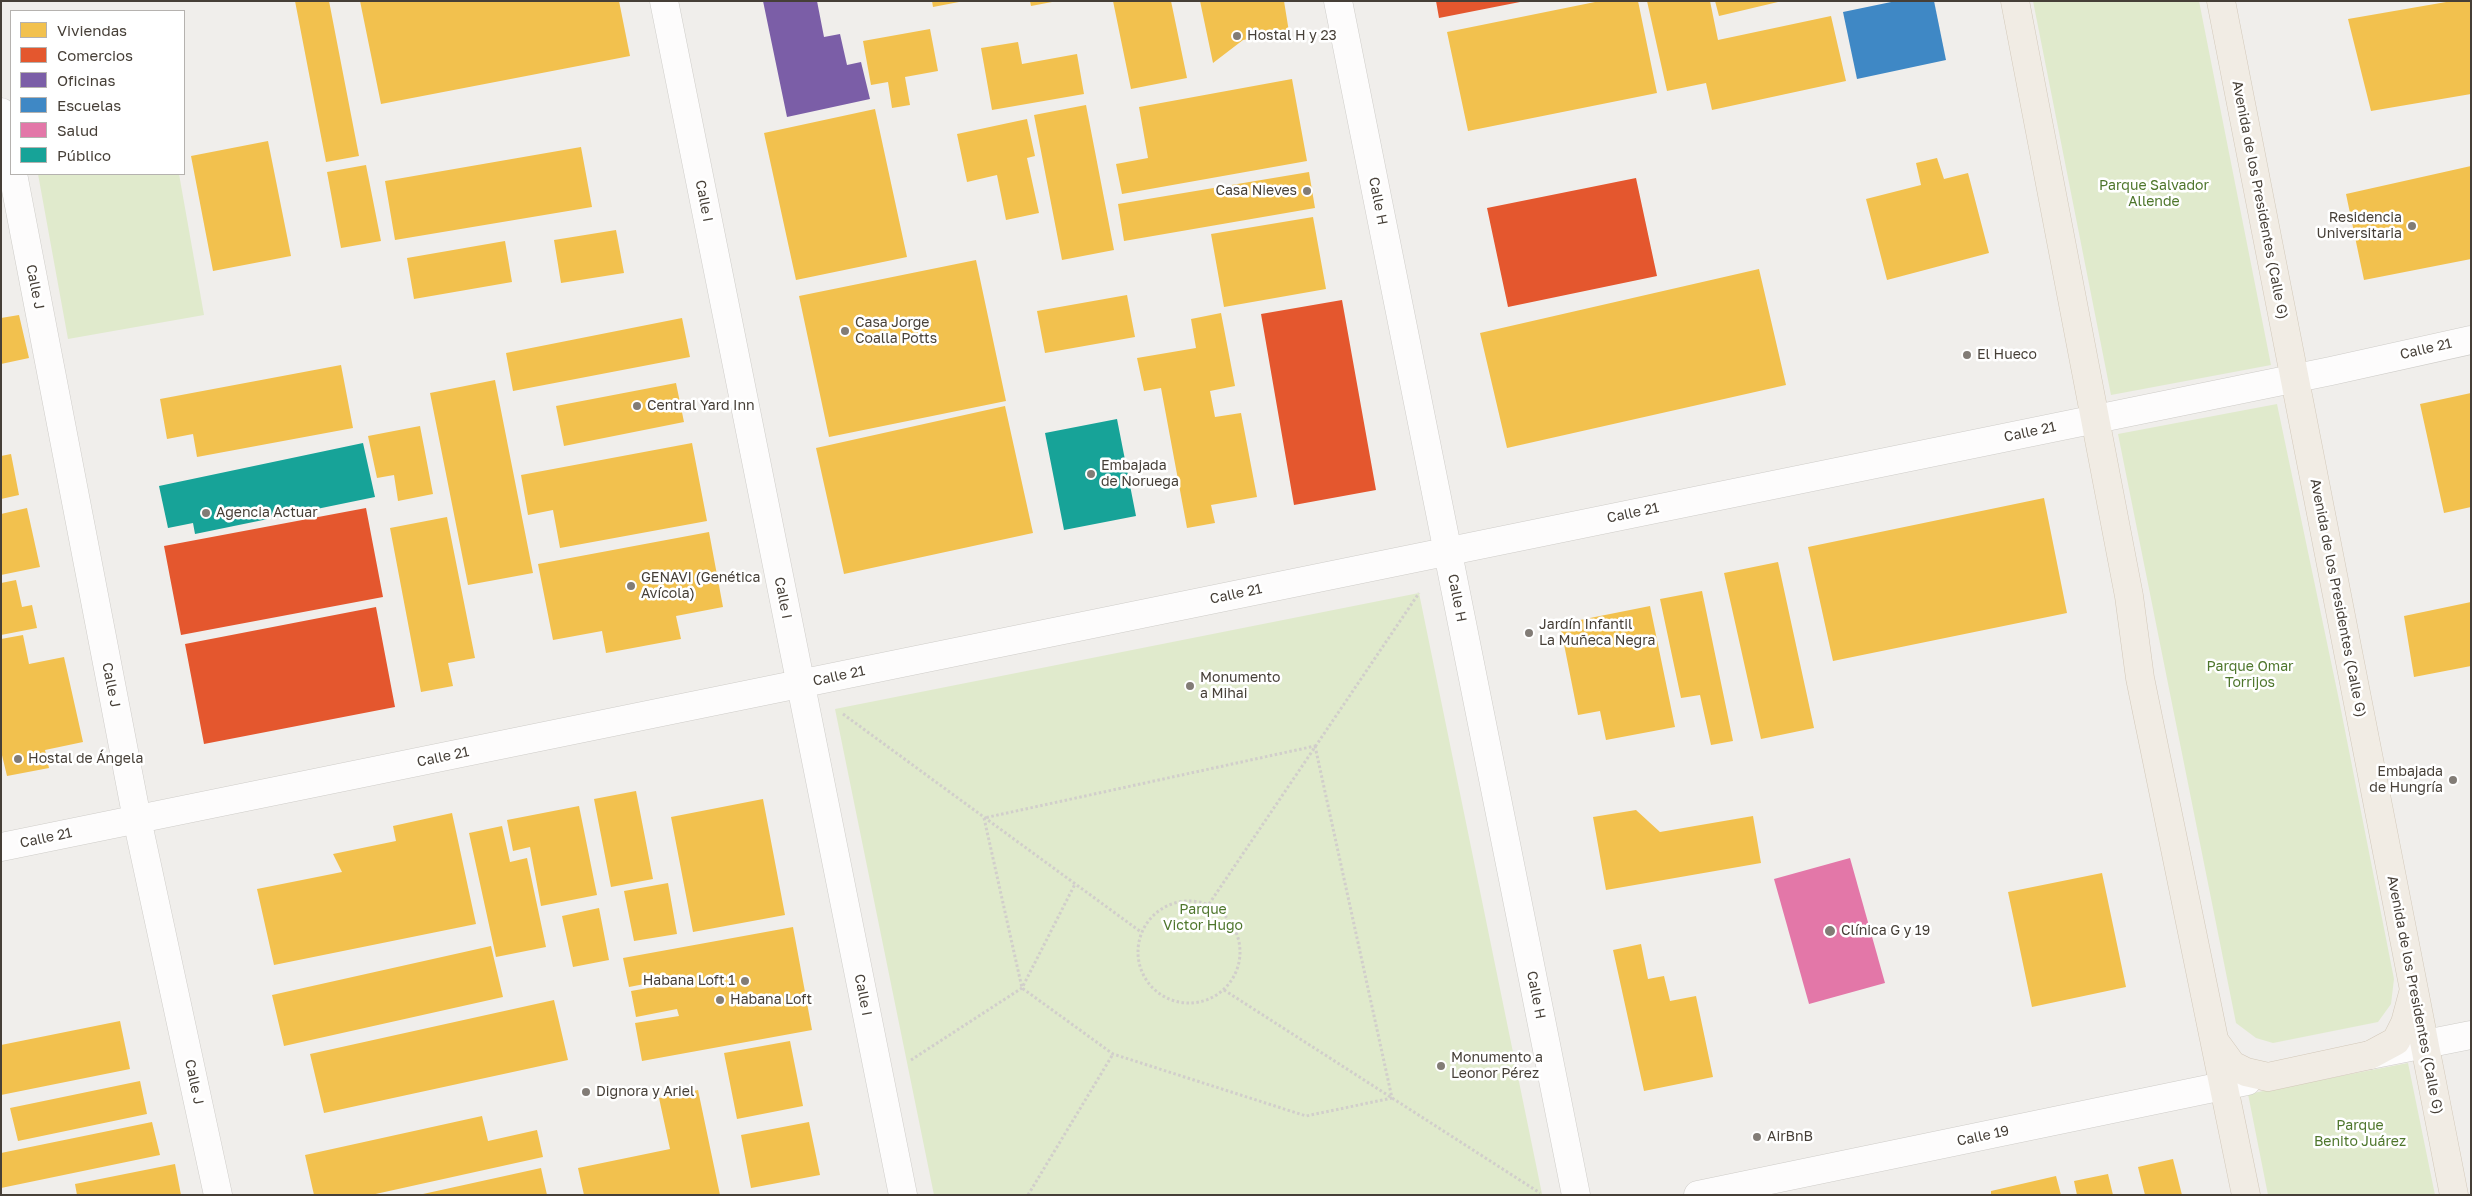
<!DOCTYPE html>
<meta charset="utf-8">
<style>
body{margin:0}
#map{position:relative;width:2472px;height:1196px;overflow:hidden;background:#f0eeeb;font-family:"Golos Text",sans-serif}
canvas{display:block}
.frame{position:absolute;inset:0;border:2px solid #463f37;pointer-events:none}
.legend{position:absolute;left:10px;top:10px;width:175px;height:165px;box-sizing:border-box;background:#fff;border:1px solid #b5b2af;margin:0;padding:6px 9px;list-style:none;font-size:15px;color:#463f37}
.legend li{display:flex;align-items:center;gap:10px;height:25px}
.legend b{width:25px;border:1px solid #b5b2af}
</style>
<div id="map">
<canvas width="2472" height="1196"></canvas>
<div class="frame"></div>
<ul class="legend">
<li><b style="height:14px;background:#f2c14e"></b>Viviendas</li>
<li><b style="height:14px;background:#e4572e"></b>Comercios</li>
<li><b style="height:14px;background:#7b5ea7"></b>Oficinas</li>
<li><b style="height:14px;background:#3f88c5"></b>Escuelas</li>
<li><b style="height:14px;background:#e377a8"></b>Salud</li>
<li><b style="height:14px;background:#17a398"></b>Público</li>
</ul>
</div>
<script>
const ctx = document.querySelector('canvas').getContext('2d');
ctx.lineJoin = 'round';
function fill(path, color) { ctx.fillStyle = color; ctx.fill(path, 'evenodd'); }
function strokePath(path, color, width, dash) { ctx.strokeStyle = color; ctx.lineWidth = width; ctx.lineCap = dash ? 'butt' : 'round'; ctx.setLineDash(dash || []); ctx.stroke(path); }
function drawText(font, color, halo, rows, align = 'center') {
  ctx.font = font + ' "Golos Text",sans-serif'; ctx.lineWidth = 5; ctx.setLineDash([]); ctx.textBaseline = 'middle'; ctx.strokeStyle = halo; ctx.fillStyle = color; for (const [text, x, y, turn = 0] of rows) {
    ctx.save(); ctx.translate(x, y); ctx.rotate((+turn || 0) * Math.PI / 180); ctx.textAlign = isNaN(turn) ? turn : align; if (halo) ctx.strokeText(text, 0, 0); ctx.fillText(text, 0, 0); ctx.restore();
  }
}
fill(new Path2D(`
 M2033,1H2199L2271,365L2111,395Z
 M38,174H179L204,315L68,339Z
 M2277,404L2339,700L2394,979L2391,1004L2378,1022L2273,1043L2256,1038L2236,1023L2118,434Z
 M1419,593L1542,1194L934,1195L835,709Z
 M2408,1063L2435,1195H2268L2248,1094Z`), '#e0eacc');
fill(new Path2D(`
 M295,1H329L359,156L326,162Z
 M360,1H619L630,56L381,104Z
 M932,1H959V2L933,7Z
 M1030,1H1052V2L1031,6Z
 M1113,1H1171L1187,78L1131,89Z
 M1200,1H1284L1289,32L1243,40L1213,63Z
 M1600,1H1638L1657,93L1468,131L1447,32Z
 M1647,1H1710L1718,40L1831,16L1846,81L1712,110L1706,83L1667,91Z
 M1715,1H1778V2L1719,16Z
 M2452,1H2471V94L2371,111L2348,19Z
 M930,29L938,71L905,77L910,105L892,108L888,82L871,85L863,41Z
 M1018,42L1022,64L1077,54L1084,94L992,110L981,48Z
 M1292,79L1307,161L1122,194L1116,164L1148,158L1139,107Z
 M1086,105L1114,250L1062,260L1034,115Z
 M875,109L907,257L796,280L764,133Z
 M1027,119L1035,156L1027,158L1039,213L1006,220L997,175L967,182L957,134Z
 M268,141L291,256L213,271L191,156Z
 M581,147L592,207L395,240L385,181Z
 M1937,158L1944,179L1968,173L1989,253L1887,280L1866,199L1921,185L1916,163Z
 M366,165L381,241L341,248L327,172Z
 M2471,166V259L2364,280L2346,194Z
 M1309,172L1315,208L1124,241L1118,204Z
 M1313,217L1326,289L1224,307L1211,234Z
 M616,230L624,273L561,283L554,240Z
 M505,241L512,282L414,299L407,258Z
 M976,260L1006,401L829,437L799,296Z
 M1759,269L1786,385L1507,448L1480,333Z
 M1127,295L1135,337L1045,353L1037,311Z
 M1221,313L1235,386L1210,391L1215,417L1241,413L1257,497L1211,505L1215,523L1187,528L1161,388L1144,391L1137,358L1196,348L1191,319Z
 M19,315L29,358L1,364V318Z
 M682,318L690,357L513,391L506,353Z
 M341,365L353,428L197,457L193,434L167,439L160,399Z
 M495,380L533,573L468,585L430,393Z
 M676,383L684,422L564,446L556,406Z
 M2471,393V507L2444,513L2420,404Z
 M1005,406L1033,533L844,574L816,448Z
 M420,426L433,494L398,501L394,475L377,478L368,436Z
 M692,443L707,521L560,548L553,510L528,515L521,475Z
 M11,454L19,495L1,499V456Z
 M2044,498L2067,613L1833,661L1808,547Z
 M27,508L40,567L1,575V514Z
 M447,517L475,658L448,663L453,686L421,692L390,528Z
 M709,532L723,607L676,616L681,639L606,653L602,631L553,640L538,564Z
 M1778,562L1814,728L1761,739L1724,573Z
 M16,580L22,607L32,605L37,628L1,635V583Z
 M1702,591L1733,741L1711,745L1700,695L1681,698L1660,599Z
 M2471,602V666L2414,677L2404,616Z
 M1650,606L1675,727L1606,740L1600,711L1578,715L1560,624Z
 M23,635L29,664L64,657L83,742L45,750L49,768L7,776L1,751V639Z
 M636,791L653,879L611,887L594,799Z
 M763,799L785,915L693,932L671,817Z
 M579,806L597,895L541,906L530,847L513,851L507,820Z
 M1636,810L1660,832L1753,816L1761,863L1606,890L1593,817Z
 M452,813L476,924L274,965L257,889L342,872L333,854L396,841L393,826Z
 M502,826L510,862L527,858L546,947L496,957L469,833Z
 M2102,873L2126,987L2032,1007L2008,892Z
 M668,883L677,934L634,941L624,891Z
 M599,908L609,960L573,967L562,916Z
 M793,927L812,1030L642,1061L635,1023L679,1016L677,1009L636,1017L631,991L671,984L670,979L629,987L623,958Z
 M1641,944L1648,979L1664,976L1670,1001L1696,996L1713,1077L1644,1091L1613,950Z
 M491,946L503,997L284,1046L272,995Z
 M554,1000L568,1060L324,1113L310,1054Z
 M120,1021L130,1069L1,1095V1045Z
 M790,1041L803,1106L737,1119L724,1053Z
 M140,1081L147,1114L18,1141L10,1108Z
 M698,1090L720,1195H584L578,1168L670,1149L659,1098Z
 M482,1116L488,1141L537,1130L543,1157L371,1195H314L305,1155Z
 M152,1122L160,1155L1,1188V1153Z
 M809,1122L820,1175L751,1188L741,1135Z
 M2173,1159L2182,1195H2145L2138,1167Z
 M175,1164L181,1195H77L75,1184Z
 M541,1168L547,1195H423V1194Z
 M2108,1174L2113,1195H2077L2074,1181Z
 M2056,1176L2061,1195H1991V1191Z`), '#f2c14e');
fill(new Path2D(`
 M1436,1H1519L1520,2L1439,18Z
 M1636,178L1657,276L1508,307L1487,208Z
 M1342,300L1376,490L1294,505L1261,314Z
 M366,508L383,597L181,635L164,546Z
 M376,607L395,707L204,744L185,644Z`), '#e4572e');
fill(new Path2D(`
 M763,1H817L824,37L840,34L847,65L861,62L870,99L787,117Z`), '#7b5ea7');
fill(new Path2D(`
 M1896,1H1934L1946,60L1857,79L1843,12Z`), '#3f88c5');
fill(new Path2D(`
 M1850,858L1885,983L1809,1004L1774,879Z`), '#e377a8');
fill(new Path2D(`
 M1117,419L1136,516L1064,530L1045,433Z
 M363,443L375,497L195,534L193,523L168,528L159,486Z`), '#17a398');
const minor = new Path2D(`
 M664,1L903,1195
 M1338,1L1576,1195
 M1,112L11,165
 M13,174L137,819L218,1195
 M1,847L2331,371L2471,340
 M2370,1055L2471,1035
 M1698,1195L2247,1081`);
const major = new Path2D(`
 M2015,1L2129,596L2140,678L2246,1195
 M2221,1L2454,1195
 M2216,1043L2232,1065L2246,1072L2268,1077L2370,1055L2396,1041L2405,1023L2413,993`);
strokePath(minor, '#ceccc8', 29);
strokePath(major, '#d2c8b9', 29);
strokePath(new Path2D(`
 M843,714L1141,932
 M1315,746L1392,1098L1306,1116L1113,1054L1022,988L984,818Z
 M1138 952a51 51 0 1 1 102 0a51 51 0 1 1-102 0Z
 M1209,904L1419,593
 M1224,990L1540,1193
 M911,1060L1022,988L1075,884
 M1028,1195L1113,1054`), '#d1cecb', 3, [2.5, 2.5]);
strokePath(minor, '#fdfcfc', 28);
strokePath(major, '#f1ece4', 28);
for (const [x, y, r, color] of [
 [1237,36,5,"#827c76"],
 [1307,191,5,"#827c76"],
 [2412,226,5,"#827c76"],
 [845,331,5,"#827c76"],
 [1967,355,5,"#827c76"],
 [637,406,5,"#827c76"],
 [1091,474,5,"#827c76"],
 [206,513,5,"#827c76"],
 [631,586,5,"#827c76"],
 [1529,633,5,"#827c76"],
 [1190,686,5,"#827c76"],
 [18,759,5,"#827c76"],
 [2453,780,5,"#827c76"],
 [1830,931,6,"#827c76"],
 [745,981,5,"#827c76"],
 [720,1000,5,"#827c76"],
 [1441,1066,5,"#827c76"],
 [586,1092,5,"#827c76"],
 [1757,1137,5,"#827c76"]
]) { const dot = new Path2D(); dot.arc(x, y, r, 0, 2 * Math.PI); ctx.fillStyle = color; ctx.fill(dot); strokePath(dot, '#fff', 2); }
drawText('14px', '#463f37', '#fff', [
 ["Hostal H y 23",1247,36],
 ["Casa Nieves",1297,191,"right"],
 ["Residencia",2402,218,"right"],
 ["Universitaria",2402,234,"right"],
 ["Casa Jorge",855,323],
 ["Coalla Potts",855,339],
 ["El Hueco",1977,355],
 ["Central Yard Inn",647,406],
 ["Embajada",1101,466],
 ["de Noruega",1101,482],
 ["Agencia Actuar",216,513],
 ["GENAVI (Genética",641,578],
 ["Avícola)",641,594],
 ["Jardín Infantil",1539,625],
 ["La Muñeca Negra",1539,641],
 ["Monumento",1200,678],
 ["a Mihai",1200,694],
 ["Hostal de Ángela",28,759],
 ["Embajada",2443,772,"right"],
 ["de Hungría",2443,788,"right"],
 ["Clínica G y 19",1841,931],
 ["Habana Loft 1",735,981,"right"],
 ["Habana Loft",730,1000],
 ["Monumento a",1451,1058],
 ["Leonor Pérez",1451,1074],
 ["Dignora y Ariel",596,1092],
 ["AirBnB",1767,1137]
], 'left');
drawText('14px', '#4e762c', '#fff', [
 ["Parque Salvador",2154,186],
 ["Allende",2154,202],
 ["Parque Omar",2250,667],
 ["Torrijos",2250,683],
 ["Parque",1203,910],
 ["Victor Hugo",1203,926],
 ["Parque",2360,1126],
 ["Benito Juárez",2360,1142]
]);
drawText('14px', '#463f37', '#fff', [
 ["Avenida de los Presidentes (Calle G)",2260,200,79],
 ["Calle I",704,201,79],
 ["Calle H",1378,201,79],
 ["Calle J",35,287,79],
 ["Calle 21",2426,349,-13],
 ["Calle 21",2030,432,-12],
 ["Calle 21",1633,513,-12],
 ["Calle 21",1236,594,-12],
 ["Calle I",783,598,79],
 ["Calle H",1457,598,79],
 ["Avenida de los Presidentes (Calle G)",2338,598,79],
 ["Calle 21",839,676,-12],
 ["Calle J",111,685,79],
 ["Calle 21",443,757,-12],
 ["Calle 21",46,838,-12],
 ["Calle I",863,995,79],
 ["Calle H",1536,995,79],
 ["Avenida de los Presidentes (Calle G)",2415,995,79],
 ["Calle J",194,1082,78],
 ["Calle 19",1983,1136,-12]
]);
</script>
